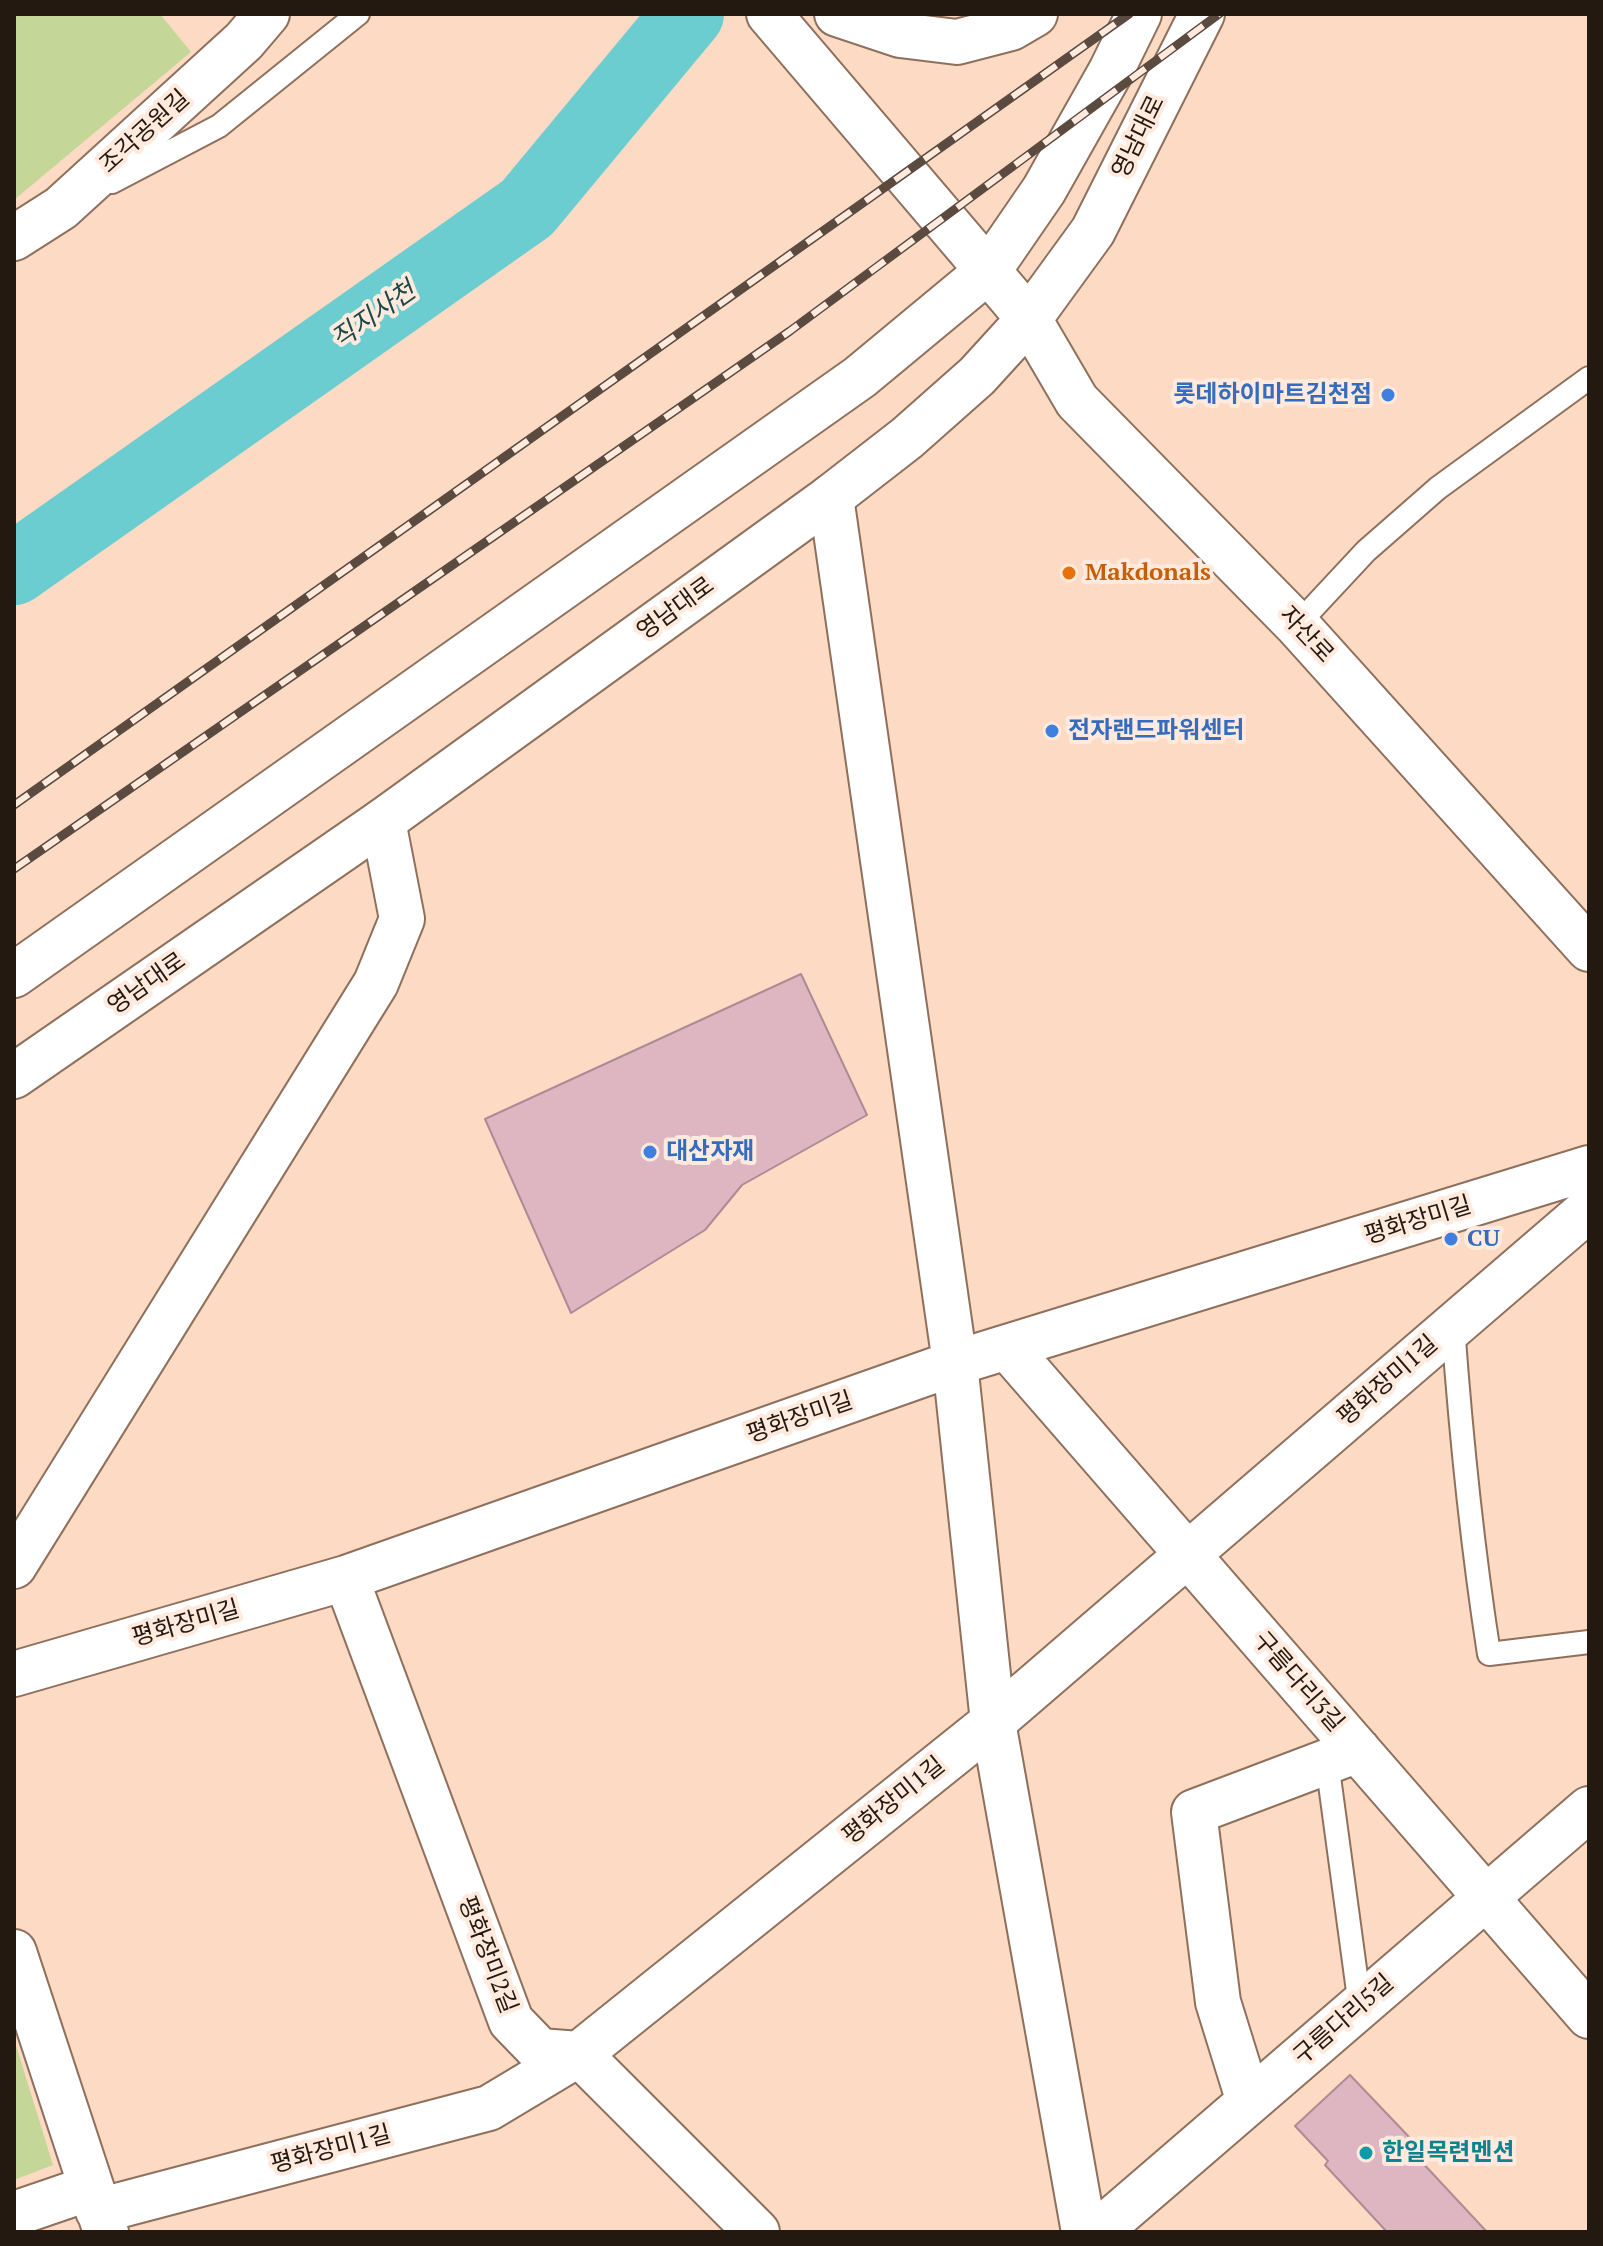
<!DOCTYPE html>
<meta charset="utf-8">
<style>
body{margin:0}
#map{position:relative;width:1603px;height:2246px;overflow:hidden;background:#fcdac4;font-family:"PT Serif",serif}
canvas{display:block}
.frame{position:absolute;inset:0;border:16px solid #241911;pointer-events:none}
</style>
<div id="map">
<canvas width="1603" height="2246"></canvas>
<div class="frame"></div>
</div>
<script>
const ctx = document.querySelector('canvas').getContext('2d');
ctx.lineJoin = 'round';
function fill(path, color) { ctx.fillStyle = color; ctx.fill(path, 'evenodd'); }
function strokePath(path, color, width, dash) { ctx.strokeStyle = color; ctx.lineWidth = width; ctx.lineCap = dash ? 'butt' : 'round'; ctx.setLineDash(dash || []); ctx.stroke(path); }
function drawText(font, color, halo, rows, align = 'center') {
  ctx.font = font + ' "PT Serif","Noto Sans KR",serif'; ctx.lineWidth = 8; ctx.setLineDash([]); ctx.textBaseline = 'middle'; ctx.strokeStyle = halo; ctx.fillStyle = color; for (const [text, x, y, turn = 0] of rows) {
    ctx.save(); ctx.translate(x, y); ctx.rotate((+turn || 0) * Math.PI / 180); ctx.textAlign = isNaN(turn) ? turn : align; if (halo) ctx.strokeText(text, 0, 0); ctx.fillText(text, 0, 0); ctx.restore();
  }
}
fill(new Path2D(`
 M14,14H160L191,52L14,200Z
 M14,2039L53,2165L14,2180Z`), '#c4d799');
strokePath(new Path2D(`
 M14,569L527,208L688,14`), '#6ccdd0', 72);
const building = new Path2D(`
 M801,974L867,1115L742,1185L705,1230L571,1313L485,1119Z
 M1350,2075L1411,2139L1405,2144L1487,2232H1387L1325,2165L1328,2161L1295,2126Z`);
fill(building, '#ddb6c1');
strokePath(building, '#af8a94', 2);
const lane = new Path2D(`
 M112,182L219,126L358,14
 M1297,625L1366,551L1438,488L1589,378
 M1453,1326C1461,1436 1472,1545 1489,1654L1589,1642
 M1327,1762L1360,2006`);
const street = new Path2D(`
 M831,497L955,1363L993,1722L1084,2232
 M1007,1347L1589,2016
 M14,1566L376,983L402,919L383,821
 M346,1578L511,2021L540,2051L579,2054L757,2232
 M14,1674L346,1578L955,1363L1589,1168
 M14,1952L106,2232
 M1249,2102L1218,2002L1194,1812L1358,1750
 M98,2211L489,2108L579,2054L993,1722L1589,1209
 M14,2214L90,2188
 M1098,2232L1589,1809`);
const secondary = new Path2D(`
 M769,14L1029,319L1077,401L1297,625L1589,949
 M837,14L900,35L957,42L1011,28L1035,14
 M14,238L61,208L244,41L267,14
 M14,975L860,377L989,270L1044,190L1111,71L1139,14
 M14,1076L383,821L831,497L907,438L977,376L1029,319L1093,231L1202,14`);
strokePath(lane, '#8e705d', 26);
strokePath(street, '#8e705d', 48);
strokePath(secondary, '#8e705d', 48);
strokePath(lane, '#fff', 22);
strokePath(street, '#fff', 44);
strokePath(secondary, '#fff', 44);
const rail = new Path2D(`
 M14,805L1129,14
 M14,869L790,331L1219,14`);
strokePath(rail, '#5b4a3f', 9);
strokePath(rail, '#ffeadd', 6, [18]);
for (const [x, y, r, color] of [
 [1388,395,8,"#3f7fe0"],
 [1069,573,8,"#e8710a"],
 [1052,731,8,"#3f7fe0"],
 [650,1152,8,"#3f7fe0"],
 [1451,1239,8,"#3f7fe0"],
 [1366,2153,8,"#0f9aa8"]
]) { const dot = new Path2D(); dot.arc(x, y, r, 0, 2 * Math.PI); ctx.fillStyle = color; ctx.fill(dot); strokePath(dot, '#ffeadd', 3); }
drawText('24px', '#241911', '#ffeadd', [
 ["조각공원길",145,132,-42],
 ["영남대로",1139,137,-64],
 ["영남대로",676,609,-36],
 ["자산로",1306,635,47],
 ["영남대로",147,984,-35],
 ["평화장미길",1418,1221,-17],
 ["평화장미1길",1388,1381,-41],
 ["평화장미길",800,1418,-19],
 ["평화장미길",186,1624,-16],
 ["구름다리3길",1298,1682,49],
 ["평화장미1길",894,1801,-39],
 ["평화장미2길",487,1955,69],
 ["구름다리5길",1344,2020,-41],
 ["평화장미1길",331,2150,-15]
]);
drawText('bold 24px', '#366cbe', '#ffeadd', [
 ["롯데하이마트김천점",1372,395,"right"],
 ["전자랜드파워센터",1068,731],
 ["대산자재",666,1152],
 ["CU",1467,1239]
], 'left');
drawText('bold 24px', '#c56008', '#ffeadd', [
 ["Makdonals",1085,573]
], 'left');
drawText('bold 24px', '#0d838f', '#ffeadd', [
 ["한일목련멘션",1382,2153]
], 'left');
drawText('italic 26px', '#1c484a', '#ffeadd', [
 ["직지사천",374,316,-35]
]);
</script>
